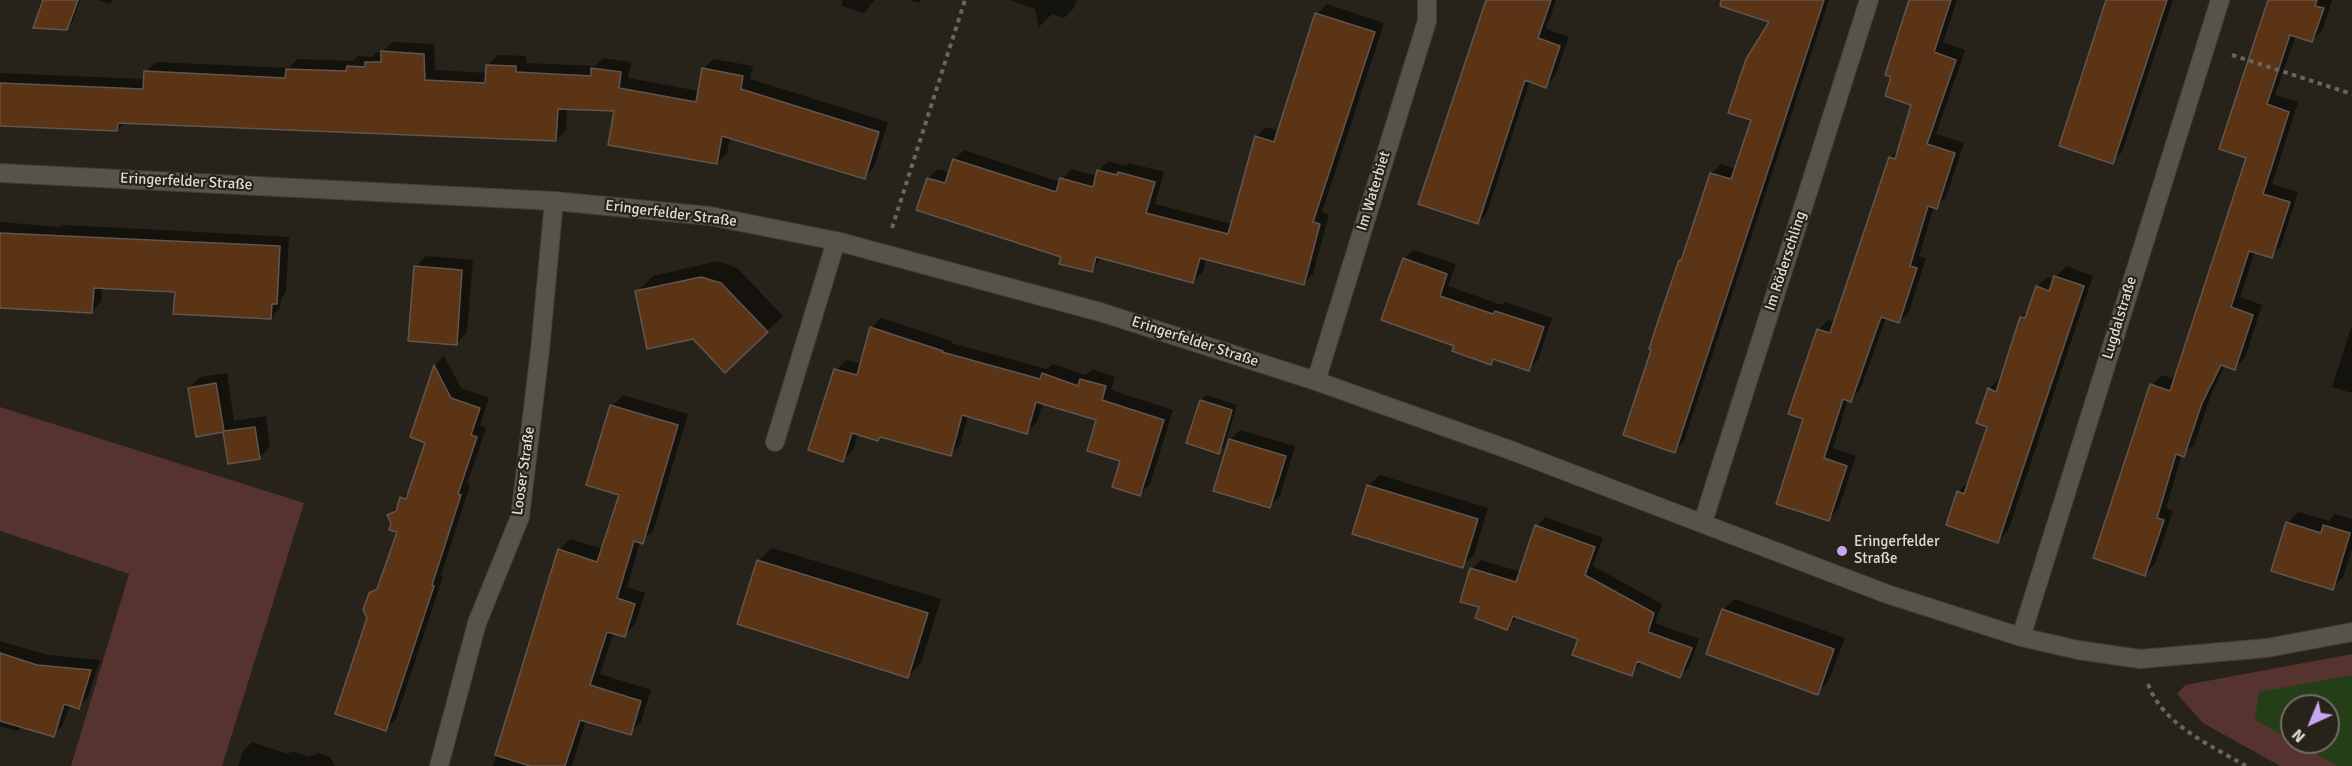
<!DOCTYPE html>
<meta charset="utf-8">
<style>
body{margin:0}
#map{position:relative;width:2352px;height:766px;overflow:hidden;background:#27221a;font-family:Signika,sans-serif}
canvas{display:block}
.north{position:absolute;left:2280px;top:694px;width:60px;height:60px;box-sizing:border-box;background:#27221a;border:2px solid #716c66;border-radius:50%;rotate:224deg;font-size:16px;font-weight:700;line-height:24px;text-align:center;color:#dfdcd7}
.north::after{content:'';display:block;margin:auto;width:21px;height:27px;background:#c7a6ef;clip-path:polygon(50% 0,100% 100%,50% 72%,0 100%)}
</style>
<div id="map">
<canvas width="2352" height="766"></canvas>
<div class="north">N</div>
</div>
<script>
const ctx = document.querySelector('canvas').getContext('2d');
ctx.lineJoin = 'round';
function fill(path, color) { ctx.fillStyle = color; ctx.fill(path, 'evenodd'); }
function strokePath(path, color, width, dash) { ctx.strokeStyle = color; ctx.lineWidth = width; ctx.lineCap = dash ? 'butt' : 'round'; ctx.setLineDash(dash || []); ctx.stroke(path); }
function drawText(font, color, halo, rows, align = 'center') {
  ctx.font = font + ' Signika,sans-serif'; ctx.lineWidth = 4.5; ctx.setLineDash([]); ctx.textBaseline = 'middle'; ctx.strokeStyle = halo; ctx.fillStyle = color; for (const [text, x, y, turn = 0] of rows) {
    ctx.save(); ctx.translate(x, y); ctx.rotate((+turn || 0) * Math.PI / 180); ctx.textAlign = isNaN(turn) ? turn : align; if (halo) ctx.strokeText(text, 0, 0); ctx.fillText(text, 0, 0); ctx.restore();
  }
}
fill(new Path2D(`
 M0,407L304,503L222,766H71L129,574L0,531Z
 M2352,654V766H2280L2203,723L2177,694L2185,685ZM2292,706H2328V742H2292Z`), '#56332e');
fill(new Path2D(`
 M2352,675V766H2338L2295,742H2328V706H2292V740L2255,720L2259,692Z`), '#243e17');
fill(new Path2D(`
 M44,0H80L72,23L67,28Z
 M99,0H113L109,4Z
 M843,0H875L864,13L841,6Z
 M909,0H922L918,3Z
 M1010,0H1077L1074,8L1064,18L1052,14L1039,27L1035,9Z
 M1487,0H1556L1546,29L1569,37L1555,76L1546,86L1530,80L1487,213L1478,223Z
 M1767,0H1829L1684,441L1674,451L1680,261L1685,256L1712,173L1721,164L1736,169L1753,119L1772,21Z
 M1911,0H1957L1943,42L1965,50L1936,134L1964,143L1946,197L1936,207L1934,206L1919,256L1926,258L1909,312L1899,322L1886,318L1860,390L1850,400L1848,399L1833,448L1856,456L1838,510L1828,519L1805,418L1818,330L1828,320L1835,322L1890,158L1900,148L1913,104Z
 M2108,0H2173L2122,152L2112,162Z
 M2270,0H2332L2322,31L2312,40L2296,35L2275,95L2298,102L2272,184L2298,192L2281,246L2271,256L2255,251L2240,297L2262,305L2245,358L2235,368L2225,365L2212,392L2194,445L2182,454L2166,508L2173,511L2155,564L2145,574L2152,385L2162,375L2176,380L2248,157Z
 M1327,4L1384,23L1322,212L1329,214L1313,274L1304,283L1206,258L1203,272L1193,281L1102,257L1092,270L928,178L938,169L950,173L954,160L964,150L1060,182L1071,169L1097,176L1099,171L1108,161L1126,166L1129,163L1164,172L1155,204L1232,224L1257,136L1266,127L1279,131L1317,14Z
 M393,42L434,44L435,70L487,73L488,65L498,55L526,56V63L595,66L603,58L631,62L628,78L699,91L703,69L713,59L753,66L750,79L888,122L874,167L864,178L730,137L727,153L717,163L616,110L567,108L566,130L556,140L125,122L117,130L0,125V73L145,79V72L156,62L289,68L297,59L353,61L358,56L372,57L377,52H382Z
 M0,222L60,227L62,225L144,229L289,237L286,293L281,298L280,308L271,318L177,291L102,287L101,302L92,311L0,306Z
 M1413,250L1456,264L1448,286L1502,305L1505,302L1552,318L1538,360L1528,370L1495,358L1490,363L1455,345L1404,259Z
 M426,256L473,260L467,332L456,344L415,267Z
 M718,261L737,268L783,316L767,331L694,337L637,292L653,276Z
 M2066,266L2093,276L2008,531L1998,541L1958,492L1968,482L1989,426V389L1999,379L2001,380L2021,317L2030,309L2037,287L2047,277L2054,279Z
 M881,318L952,341L951,343L1047,369L1053,364L1086,375L1092,369L1115,377L1111,390L1173,410L1150,484L1140,494L1098,419L1043,402L1037,422L1027,432L968,416L960,445L950,455L882,436L878,439L858,433L853,450L843,460L836,370L846,360L861,364L871,328Z
 M2352,325V393L2332,387Z
 M444,356L461,388L489,398L480,425L486,428L467,484L470,485L441,575L443,576L396,719L386,729L369,618L370,594L381,583L398,531L389,515L411,488L427,442L412,436L435,365Z
 M227,373L234,421L266,416L270,446L259,458L229,462L224,431L197,435L189,388L201,377Z
 M623,395L688,414L653,531L640,542L627,587L645,593L635,624L624,636L614,632L600,674L651,690L641,722L630,733L586,720L572,766H493L559,550L570,539L603,549L621,494L612,406Z
 M1206,395L1237,405L1224,447L1218,452L1201,400Z
 M1240,430L1295,446L1280,496L1270,506L1230,440Z
 M1380,475L1488,508L1474,555L1462,566L1368,486Z
 M2298,512L2329,521L2335,514L2352,519V549L2343,577L2332,588L2287,523Z
 M1545,517L1603,538L1593,566L1662,604L1655,623L1699,639L1689,667L1680,676L1642,661L1632,674L1580,638L1517,616L1507,628L1480,606L1472,569L1481,560L1521,572L1537,526Z
 M772,548L941,599L921,663L908,676L758,561Z
 M1735,599L1845,638L1828,682L1817,693L1723,610Z
 M0,641L48,655L100,660L88,697L78,707L70,705L63,725L53,735L22,726L17,731L0,726Z
 M252,742L288,754L292,751L309,757L318,753L330,757L335,766H238L243,751Z`), '#0007');
const building = new Path2D(`
 M43,0H78L67,30L33,28Z
 M1486,0H1551L1538,38L1560,46L1546,88L1525,80L1478,224L1418,204Z
 M1721,0H1824L1675,453L1623,435L1651,350L1649,349L1658,321L1679,260L1681,261L1710,173L1731,179L1751,120L1728,113L1746,59L1769,22L1720,6Z
 M1909,0H1951L1934,52L1956,60L1927,144L1955,153L1937,209L1928,206L1910,266L1917,268L1899,323L1881,317L1851,402L1843,399L1824,458L1847,466L1829,521L1776,504L1803,419L1788,414L1817,329L1830,333L1889,157L1895,159L1911,105L1885,96L1891,77L1885,75Z
 M2106,0H2167L2113,164L2059,146Z
 M2268,0H2317L2315,6L2324,8L2312,42L2290,35L2267,104L2289,112L2263,194L2290,202L2272,258L2249,251L2231,307L2253,315L2235,370L2221,365L2202,403L2184,457L2176,454L2157,518L2164,520L2145,576L2093,558L2150,384L2170,391L2246,158L2219,149Z
 M1315,13L1375,32L1313,222L1320,224L1304,285L1200,258L1193,283L1096,257L1092,272L1059,264L1061,257L916,210L927,178L945,183L953,159L1056,192L1060,178L1093,187L1097,170L1117,175L1118,172L1155,182L1146,213L1228,234L1255,136L1274,142Z
 M381,51L424,54L425,80L485,83L486,65L516,66V72L591,76V68L621,72L619,88L696,102L702,68L743,76L741,89L879,132L865,179L722,136L717,164L608,145L614,111L558,109L556,141L118,123L117,131L0,126V83L143,89L144,71L285,78L286,69L346,71L347,66L365,67V62H381Z
 M0,233L280,246L277,304H272L271,319L173,314L175,292L94,288L92,313L0,308Z
 M1403,258L1447,274L1440,296L1493,314L1495,311L1544,327L1529,371L1493,359L1491,365L1452,351L1454,346L1381,320Z
 M414,266L462,270L457,345L408,341Z
 M2054,276L2084,286L1998,543L1946,525L1957,491L1964,494L1987,427L1976,423L1988,388L1996,392L2020,317L2025,318L2036,286L2049,291Z
 M701,277L721,283L768,332L725,373L693,339L647,349L635,291Z
 M870,327L943,351L942,352L1040,379L1042,373L1078,386L1080,379L1106,386L1102,400L1164,420L1140,496L1112,487L1120,461L1087,451L1096,420L1036,402L1027,434L962,415L951,456L880,437L878,441L852,433L843,462L808,450L834,369L857,375Z
 M434,365L451,398L480,408L471,435L477,437L458,494L461,495L432,585L434,586L386,731L335,714L367,618L363,610L369,593L377,589L397,532L389,530L391,523L387,515L396,511L400,497L406,499L425,443L410,437Z
 M216,383L224,431L255,427L260,459L228,464L223,432L196,437L188,388Z
 M1200,400L1232,410L1219,454L1186,443Z
 M610,405L678,425L643,544L634,541L617,598L635,604L625,637L607,632L590,685L641,701L631,735L580,720L565,766H530L495,755L558,549L597,562L619,495L586,485Z
 M1229,439L1286,456L1270,508L1213,491Z
 M1367,485L1478,519L1463,568L1352,534Z
 M2286,522L2321,533L2323,525L2350,533L2333,590L2271,571Z
 M1535,525L1595,547L1585,575L1654,613L1648,632L1692,648L1680,678L1637,661L1632,676L1572,655L1578,639L1513,616L1507,630L1475,618L1479,607L1460,602L1470,568L1516,582Z
 M757,560L928,613L908,678L737,624Z
 M1722,609L1834,649L1818,695L1706,654Z
 M0,653L37,665L91,670L79,709L64,704L54,737L0,721Z`);
fill(building, '#5b3315');
strokePath(building, '#605650', 1.5);
const minor = new Path2D(`
 M0,173L554,201L710,216L836,241L1100,312L1316,381L1510,450L1887,594L2021,637L2078,650L2140,659L2267,648L2352,632
 M1316,381L1427,21V0
 M775,442L836,241
 M1703,522L1869,0
 M2021,637L2220,0
 M439,766L477,623L520,517L540,350L554,201`);
strokePath(minor, '#413d37', 20);
strokePath(new Path2D(`
 M2232,55L2352,94
 M892,228L965,0
 M2148,684C2163,725 2210,745 2246,766`), '#6a665f', 4, [4.5, 4.5]);
strokePath(minor, '#585349', 18);
for (const [x, y, r, color] of [
 [1842,551,6,"#c7a6ef"]
]) { const dot = new Path2D(); dot.arc(x, y, r, 0, 2 * Math.PI); ctx.fillStyle = color; ctx.fill(dot); strokePath(dot, '#27221a', 2); }
drawText('15px', '#dfdcd7', '#27221a', [
 ["Eringerfelder Straße",186,182,3],
 ["Im Waterbiet",1374,191,-73],
 ["Eringerfelder Straße",671,214,7],
 ["Im Röderschling",1786,261,-72],
 ["Lugdalstraße",2120,318,-73],
 ["Eringerfelder Straße",1195,342,18],
 ["Looser Straße",524,471,-82]
]);
drawText('15px', '#dfdcd7', '#27221a', [
 ["Eringerfelder",1854,542],
 ["Straße",1854,559]
], 'left');
</script>
